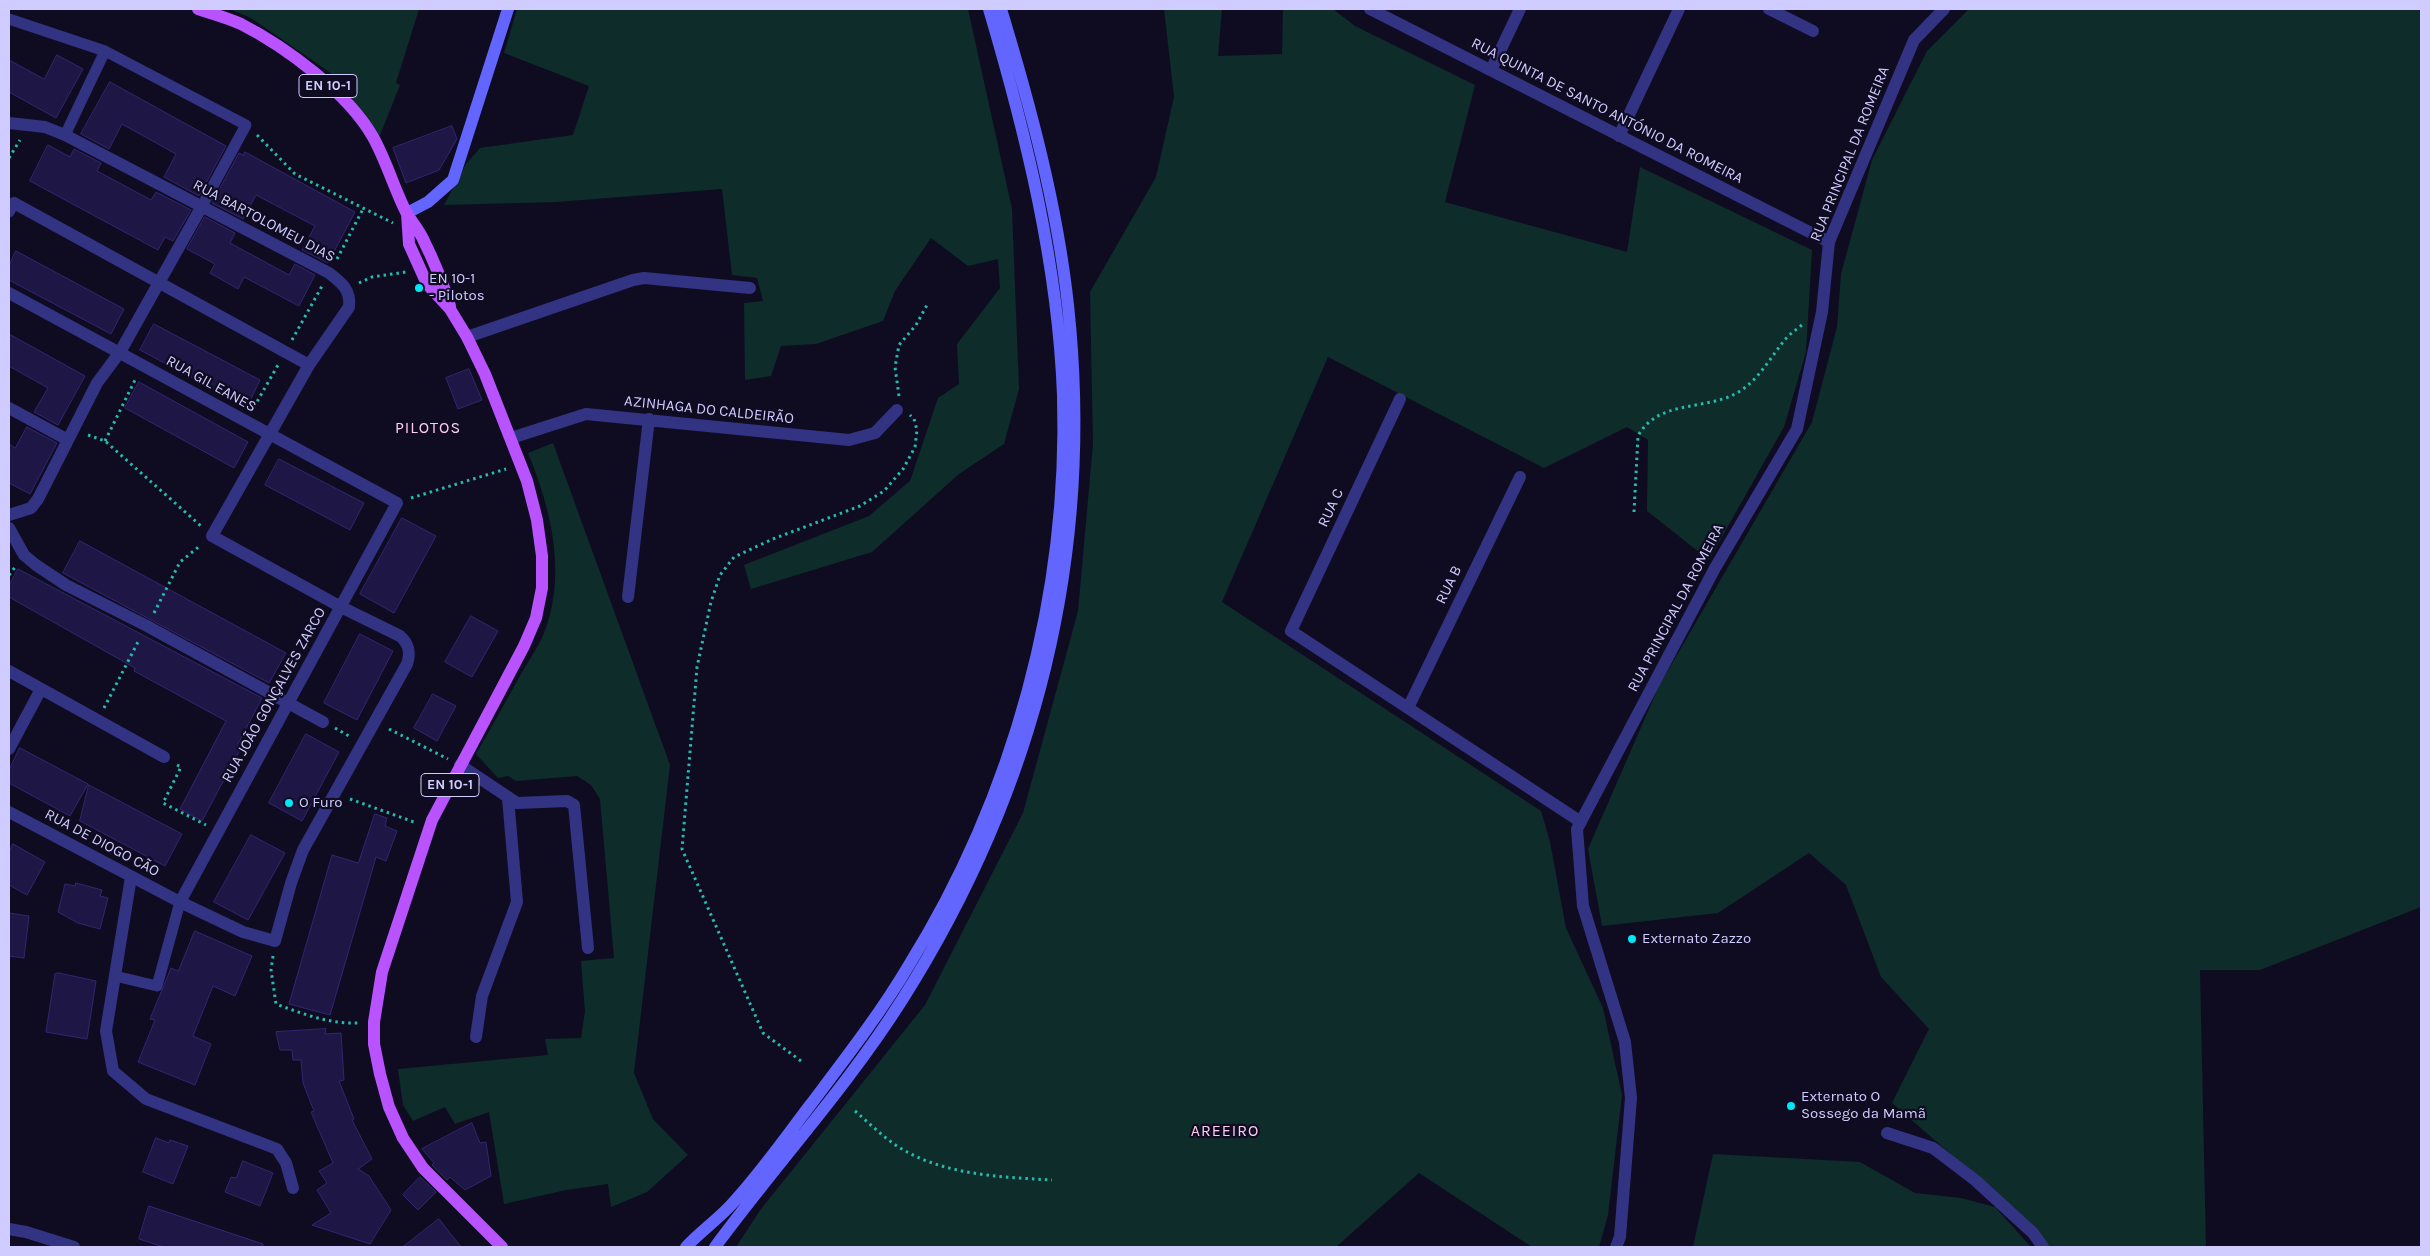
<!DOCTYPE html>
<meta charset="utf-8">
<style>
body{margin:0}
#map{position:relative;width:2430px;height:1256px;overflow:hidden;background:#0f0c22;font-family:Karla,sans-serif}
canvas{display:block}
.frame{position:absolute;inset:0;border:10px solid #d1ccff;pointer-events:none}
</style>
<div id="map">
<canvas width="2430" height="1256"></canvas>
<div class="frame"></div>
</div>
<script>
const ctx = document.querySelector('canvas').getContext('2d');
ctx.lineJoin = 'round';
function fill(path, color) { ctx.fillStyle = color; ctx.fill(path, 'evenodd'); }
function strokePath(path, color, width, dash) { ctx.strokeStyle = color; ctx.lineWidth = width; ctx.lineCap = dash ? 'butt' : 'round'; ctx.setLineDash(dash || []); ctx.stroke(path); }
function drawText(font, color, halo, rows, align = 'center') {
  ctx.font = font + ' Karla,sans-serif'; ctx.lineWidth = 4.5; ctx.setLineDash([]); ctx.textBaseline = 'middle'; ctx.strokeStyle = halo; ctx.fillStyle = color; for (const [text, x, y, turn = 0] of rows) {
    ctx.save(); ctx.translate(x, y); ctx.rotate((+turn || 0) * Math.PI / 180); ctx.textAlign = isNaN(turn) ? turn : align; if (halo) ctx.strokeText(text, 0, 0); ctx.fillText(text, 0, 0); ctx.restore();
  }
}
fill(new Path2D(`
 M230,9H419L396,83L400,85L379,138L335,76L251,18Z
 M517,9H968L1012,209L1019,389L1004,444L959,474L872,552L751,589L744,565L869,516L910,481L938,398L959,384L957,344L1000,288L998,259L968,266L931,238L895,291L883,321L816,344L781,346L771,376L745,380L744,303L763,301L757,278L732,275L722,189L556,202L444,205L466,164L480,148L573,135L589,86L504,53Z
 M1164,9H1222L1218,56L1282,54L1283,9H1333L1355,26L1475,85L1445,202L1627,252L1640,167L1812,250L1806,352L1784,427L1709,560L1647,511L1648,440L1627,427L1544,468L1328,357L1222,602L1541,811L1550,842L1566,928L1603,1008L1622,1095L1608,1215L1599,1247H1532L1419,1173L1336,1247H736L761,1209L925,1005L1023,813L1078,611L1093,444L1090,292L1156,177L1174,97Z
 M1969,9H2421V907L2260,970H2200L2206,1247H2047L2031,1224L1892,1103L1929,1029L1881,977L1846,885L1809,853L1718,913L1602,926L1588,849L1659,686L1812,422L1837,327L1841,274L1872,160L1927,51Z
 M553,443L670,765L634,1073L653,1119L688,1155L647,1192L611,1207L608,1184L566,1190L504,1204L489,1112L455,1124L445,1107L413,1121L403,1105L398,1069L548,1055L545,1039L581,1038L585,1011L581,961L614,958L600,799L591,785L577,776L516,781L508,776L498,778L476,754C491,728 506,701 521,674C528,662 536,650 542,638C568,578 552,511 528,453Z
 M1713,1154L1860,1162L1915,1193L1961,1198L1995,1207L2031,1247H1693Z`), '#0e2c2a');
const building = new Path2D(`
 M57,55L83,69L56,118L9,92V60L44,79Z
 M110,82L226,146L199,196L164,177L176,154L122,124L109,149L81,134Z
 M452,126L457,139L439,170L406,183L393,148Z
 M48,145L70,157L74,149L101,163L97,171L151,200L156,192L191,210L173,241L165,237L158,250L30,181Z
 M245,152L355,212L328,263L302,250L315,226L256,195L243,219L212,203L239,153L243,155Z
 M205,217L235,233L230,243L289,275L295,264L315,275L299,306L244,277L238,289L210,273L215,264L187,249Z
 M16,251L124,309L111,334L9,280V266Z
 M154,324L260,380L247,407L140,350Z
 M9,334L85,376L58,425L34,412L48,388L9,366Z
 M469,369L482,400L458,409L446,378Z
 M139,382L248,442L234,468L125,408Z
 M27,427L57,443L30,494L9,483V444L15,448Z
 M279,459L364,503L350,530L265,485Z
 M402,518L436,536L394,613L360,594Z
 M80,541L286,653L269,683L63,573Z
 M18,569L262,698L237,746L241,748L202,821L180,809L226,721L134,671L135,668L9,597V586Z
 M471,616L498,631L472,677L445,662Z
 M360,634L393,651L357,720L324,703Z
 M433,694L456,706L437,741L414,728Z
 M306,734L339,752L302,821L269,803Z
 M20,748L88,784L70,816L9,783V770Z
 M89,785L182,834L165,866L80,821Z
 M375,814L387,818L385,826L397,831L386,861L376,857L330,1015L289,1004L332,855L358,863Z
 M251,835L285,853L248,920L214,902Z
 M13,844L45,862L27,895L9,885V853Z
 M76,883L102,890L100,896L108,898L100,929L78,923L58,912L65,884L75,886Z
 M9,913L29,916L24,958L9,956Z
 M195,931L252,956L235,996L213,986L193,1036L211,1044L195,1085L138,1062L155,1020L150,1019L171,968L178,971Z
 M59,973L96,981L87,1039L46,1032L55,974Z
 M326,1029L325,1034L341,1033L344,1080L339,1081L354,1119L352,1120L372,1159L358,1169L369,1176L391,1210L370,1244L312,1225L331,1213L317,1190L327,1183L319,1171L333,1163L311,1112L314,1111L303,1083L301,1060H293L292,1050H280L276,1032Z
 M472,1123L480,1143L486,1142L491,1176L465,1190L450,1177L447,1180L432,1165L434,1163L422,1149Z
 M156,1138L169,1143L170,1140L188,1146L173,1184L143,1172Z
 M243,1161L273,1173L260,1206L225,1192L231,1177L236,1178Z
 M420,1177L436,1192L418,1210L403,1195Z
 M149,1206L263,1244V1247H164L139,1239Z
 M439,1219L461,1247H403Z`);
fill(building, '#1e1644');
strokePath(building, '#332672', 1);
strokePath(new Path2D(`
 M257,135L295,174L393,223
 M9,158L20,140
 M337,259L363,209
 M359,283L372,277L406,272
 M292,340L322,286
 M899,396L895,367L899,345L916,325L927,305
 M254,407L278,365
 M88,435L105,441L201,526
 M105,441L136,378
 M411,498L506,469
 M1634,512L1638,436C1657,401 1701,410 1733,395C1756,384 1768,361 1783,342C1788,335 1796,330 1803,324
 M9,575L15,567
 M154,613L180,562L201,545
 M104,708L139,640
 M335,728L349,736
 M389,729L448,759
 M177,765L181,767L163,803L206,825
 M350,799L414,822
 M273,956L271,970L276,1004C303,1014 329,1024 358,1023
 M801,1061L763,1033L682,849L697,667L711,602L720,575L734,557L773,539L860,506L884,491L903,469L915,447L917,430L914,419L910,415
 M855,1111C869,1123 882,1136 897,1146C942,1175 999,1177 1052,1180`), '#25bbad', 3, [2.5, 4]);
strokePath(new Path2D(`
 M9,19L105,51L246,125L202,206
 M65,135L105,51
 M9,212L14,203
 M115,976L157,986L180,902`), '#333384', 11);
strokePath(new Path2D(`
 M1370,9L1829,242
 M1769,9L1813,31
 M1491,70L1520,9
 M9,123L45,127L65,135L329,273C342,283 351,290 349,307L309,365L212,536L341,607L400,636C409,644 411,652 407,664L303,850L291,883L275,941L243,932L180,902L9,812
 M1619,136L1679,9
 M14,203L309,365
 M9,293L397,503L180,902
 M467,337L633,280L644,278L750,288
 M1400,399L1291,631L1581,822
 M9,408L68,440
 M511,438L586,414L849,440L875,433L897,410
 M9,515L31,508L38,499L97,383L120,352L202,206
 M9,528L24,555L36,565L66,585L147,626L323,722
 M628,597L649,419
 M9,671L164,757
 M1408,708L1520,477
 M9,749L41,689
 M460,765L517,803L567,801L574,805L588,948
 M131,877L106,1031L113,1071L146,1099L277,1149L286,1163L293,1188
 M476,1037L482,996L517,902L508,798
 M1887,1133L1933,1148L1975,1180L2033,1233L2043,1247
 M9,1229L26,1232L74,1247
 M1616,1247L1620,1237L1631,1098L1625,1042L1583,906L1577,829L1715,568L1797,429L1822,312L1829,242L1914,40L1944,9`), '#333384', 12);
strokePath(new Path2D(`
 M407,213L428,202L453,180L508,9
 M686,1247C700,1232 717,1220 731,1205C760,1174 785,1138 811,1104C845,1059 880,1014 909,965C1014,796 1069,594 1063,395C1058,264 1026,134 989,9
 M715,1247C776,1164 847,1087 902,1000C1036,788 1095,555 1068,305C1057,204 1030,105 1001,9`), '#6365ff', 12);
strokePath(new Path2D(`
 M198,9C213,14 228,18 241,24C286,47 348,93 373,137C387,162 394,189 407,214C412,222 419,230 423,239C434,261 443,283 450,306
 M407,213L409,244L427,284L450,309L467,337L485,374L527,481L537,520L542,556V588L536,618L524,646L432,820L382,972L374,1022V1044L380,1074L389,1107L403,1138L423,1168L502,1247`), '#b953ff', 12);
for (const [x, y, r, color] of [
 [419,288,5,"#00e7f7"],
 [289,803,5,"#00e7f7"],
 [1632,939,5,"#00e7f7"],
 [1791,1106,5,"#00e7f7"]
]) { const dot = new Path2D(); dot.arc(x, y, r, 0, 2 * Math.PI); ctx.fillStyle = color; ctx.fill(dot); strokePath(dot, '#0f0c22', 2); }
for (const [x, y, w] of [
 [328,86,58],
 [450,785,58]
]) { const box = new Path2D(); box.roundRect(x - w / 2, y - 11.5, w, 23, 4); ctx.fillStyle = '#0f0c22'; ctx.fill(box); strokePath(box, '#d1ccff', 1); }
drawText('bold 14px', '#d1ccff', null, [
 ["EN 10-1",328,86],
 ["EN 10-1",450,785]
]);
drawText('15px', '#d1ccff', '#0f0c22', [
 ["RUA QUINTA DE SANTO ANTÓNIO DA ROMEIRA",1607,111,27],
 ["RUA PRINCIPAL DA ROMEIRA",1850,154,-68],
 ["RUA BARTOLOMEU DIAS",264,221,28],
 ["RUA GIL EANES",211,384,29],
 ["AZINHAGA DO CALDEIRÃO",709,410,6],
 ["RUA C",1331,508,-65],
 ["RUA B",1449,585,-64],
 ["RUA PRINCIPAL DA ROMEIRA",1676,608,-62],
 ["RUA JOÃO GONÇALVES ZARCO",274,695,-61],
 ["RUA DE DIOGO CÃO",102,843,28]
]);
drawText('15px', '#d1ccff', '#0f0c22', [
 ["EN 10-1",429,279],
 ["- Pilotos",429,296],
 ["O Furo",299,803],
 ["Externato Zazzo",1642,939],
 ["Externato O",1801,1097],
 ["Sossego da Mamã",1801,1114]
], 'left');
ctx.letterSpacing = '1px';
drawText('16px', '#ffceef', '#0f0c22', [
 ["PILOTOS",428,428],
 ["AREEIRO",1225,1131]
]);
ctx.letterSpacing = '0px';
</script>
